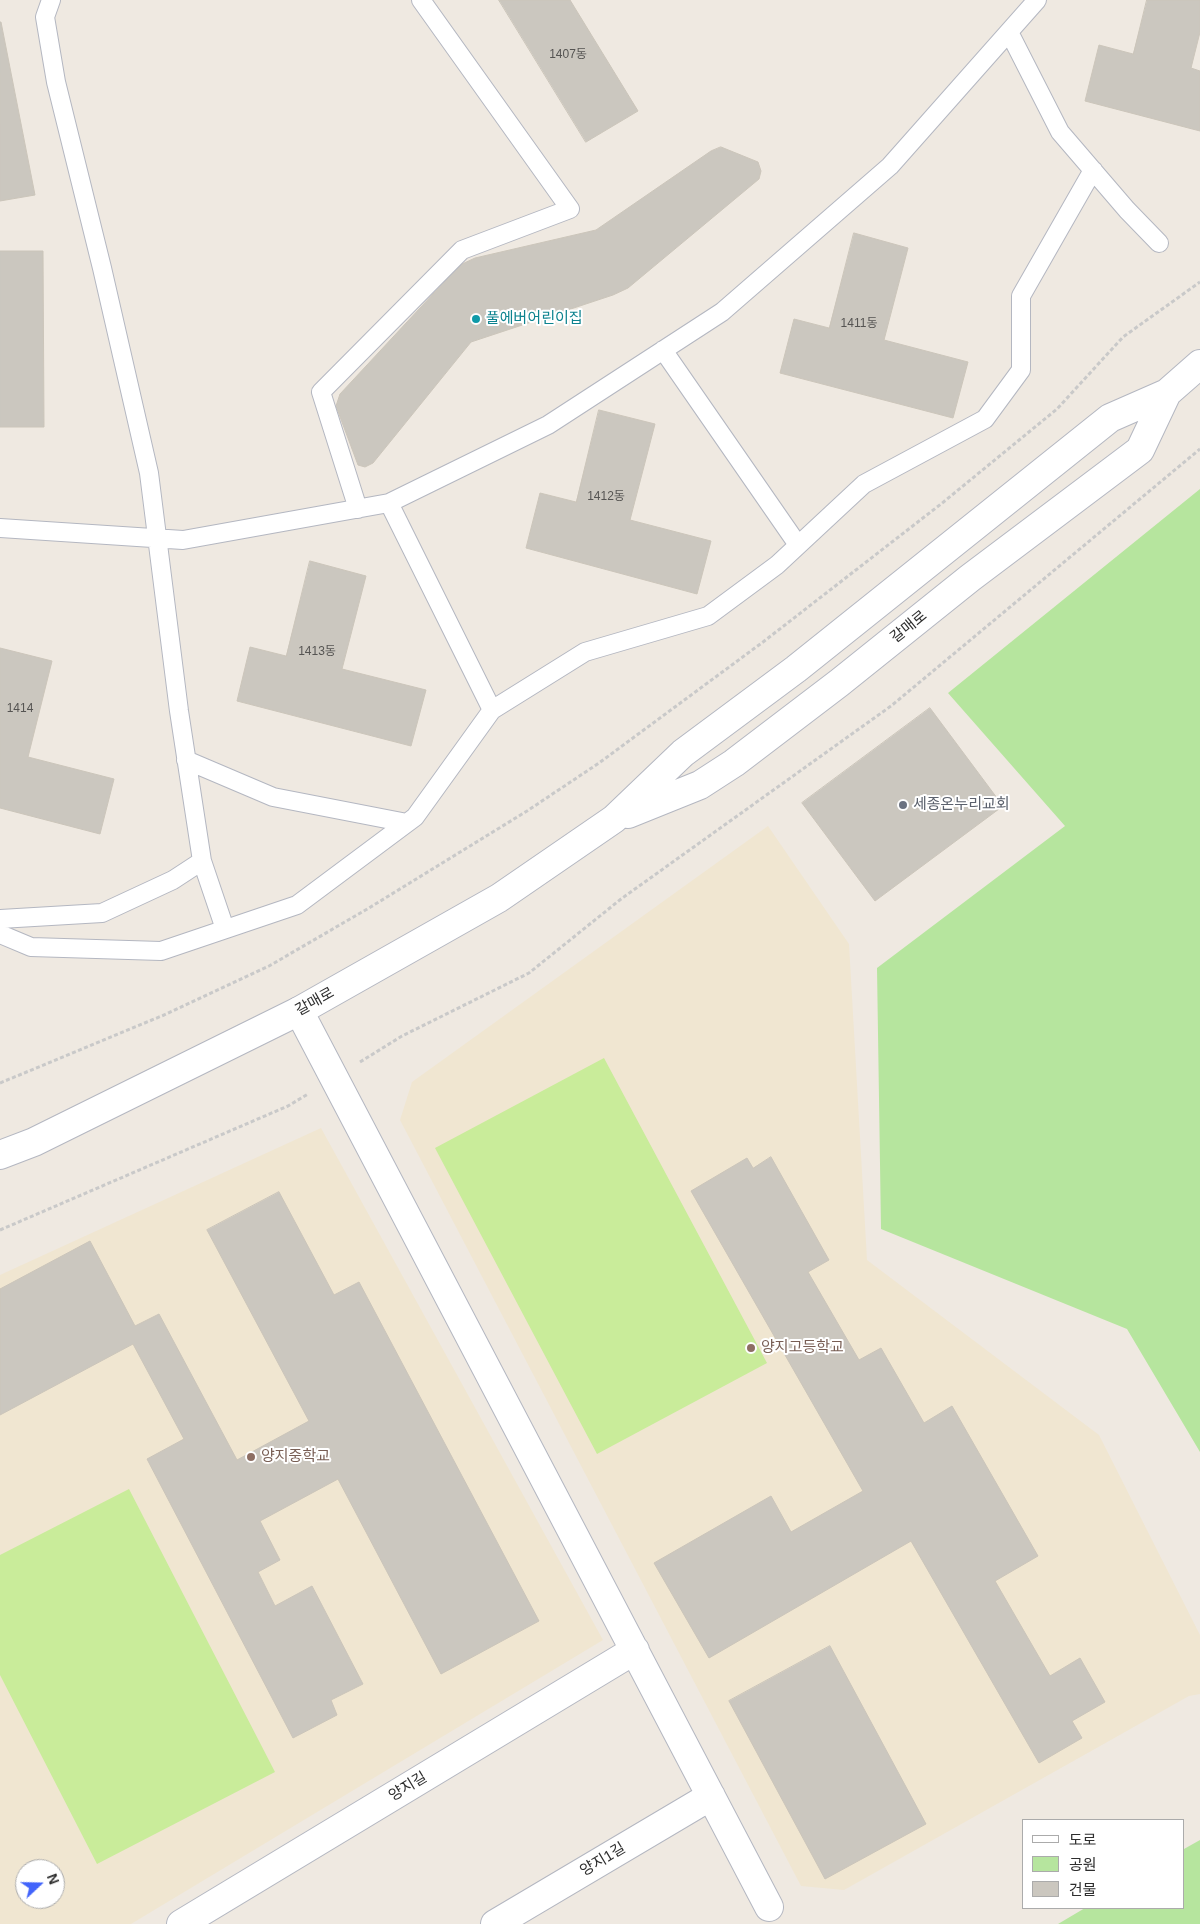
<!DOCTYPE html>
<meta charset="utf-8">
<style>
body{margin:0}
#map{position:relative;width:1200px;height:1924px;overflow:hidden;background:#efe9e1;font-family:Arial,"Noto Sans KR",sans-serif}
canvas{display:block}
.legend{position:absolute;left:1022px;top:1819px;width:162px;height:90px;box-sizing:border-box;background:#fff;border:1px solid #ababab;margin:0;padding:6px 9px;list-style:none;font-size:15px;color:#2e2e2e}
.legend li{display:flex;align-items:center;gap:10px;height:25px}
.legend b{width:25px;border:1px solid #ababab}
.north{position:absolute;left:15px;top:1859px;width:50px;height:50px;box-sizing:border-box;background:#fff;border:1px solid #ababab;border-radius:50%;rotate:69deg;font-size:14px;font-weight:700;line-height:20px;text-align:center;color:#2e2e2e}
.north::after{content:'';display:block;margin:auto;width:18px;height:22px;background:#4264fb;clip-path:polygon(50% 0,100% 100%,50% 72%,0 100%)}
</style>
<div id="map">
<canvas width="1200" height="1924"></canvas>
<ul class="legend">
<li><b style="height:6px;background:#fff"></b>도로</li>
<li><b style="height:14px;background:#b6e59e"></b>공원</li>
<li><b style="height:14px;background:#cbc7bf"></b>건물</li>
</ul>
<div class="north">N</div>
</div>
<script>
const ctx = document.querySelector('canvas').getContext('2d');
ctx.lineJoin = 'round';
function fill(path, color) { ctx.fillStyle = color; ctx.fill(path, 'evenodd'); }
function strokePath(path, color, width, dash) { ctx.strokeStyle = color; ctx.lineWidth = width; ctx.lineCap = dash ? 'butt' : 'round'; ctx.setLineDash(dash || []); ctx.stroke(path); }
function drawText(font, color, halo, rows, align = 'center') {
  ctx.font = font + ' Arial,"Noto Sans KR",sans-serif'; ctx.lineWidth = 4; ctx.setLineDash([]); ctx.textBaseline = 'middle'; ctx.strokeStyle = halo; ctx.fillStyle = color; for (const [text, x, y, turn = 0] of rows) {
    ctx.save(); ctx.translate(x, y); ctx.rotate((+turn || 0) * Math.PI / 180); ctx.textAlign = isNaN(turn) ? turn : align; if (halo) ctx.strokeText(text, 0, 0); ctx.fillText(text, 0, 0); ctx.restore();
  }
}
fill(new Path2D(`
 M768,826L849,944L867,1260L1099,1435L1200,1635V1694L1189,1696L844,1890L801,1886L400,1120L412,1082Z
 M321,1128L603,1640L131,1924H0V1275ZM25,1869H55V1899H25Z`), '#f0e6d1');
fill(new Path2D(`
 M1200,489V1452L1127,1329L881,1229L877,968L1065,826L948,693Z
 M1200,1840V1924H1058L1085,1908H1184V1849Z`), '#b6e59e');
fill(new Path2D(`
 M604,1058L767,1363L597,1454L435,1148Z
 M129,1489L275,1772L97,1864L0,1675V1555Z`), '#c9ec9a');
const building = new Path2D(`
 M499,0H570L638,111L586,142Z
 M1147,0H1200V32L1191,68L1200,71V131L1085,101L1099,45L1133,54Z
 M0,22H1L35,195L0,201Z
 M721,147L758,162L761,171L759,179L628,288L613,295L471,342L373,463L365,467L358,465L336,406L340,394L460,265L475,258L596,230L711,151Z
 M854,233L908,248L884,340L968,362L953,418L780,373L794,319L829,328Z
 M0,251H43L44,427H0Z
 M599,410L655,424L630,520L711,541L697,594L526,548L540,493L576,502Z
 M310,561L366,576L342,669L426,690L411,746L237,701L250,647L286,656Z
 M0,648L52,661L28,757L114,779L100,834L0,808Z
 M930,708L1003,806L875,901L802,803Z
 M771,1157L829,1260L808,1272L859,1360L881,1348L924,1423L952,1406L1038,1556L995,1581L1050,1676L1080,1658L1105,1702L1072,1721L1082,1738L1039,1763L911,1541L709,1658L654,1563L771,1496L791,1532L863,1491L691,1191L747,1158L753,1168Z
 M279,1192L334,1295L359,1282L539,1621L441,1674L338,1479L260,1521L280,1560L258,1572L275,1606L312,1586L363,1684L331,1700L337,1715L293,1738L147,1459L184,1439L133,1344L0,1415V1289L90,1241L135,1326L159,1314L237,1460L309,1421L207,1230Z
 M830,1646L926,1824L825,1879L729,1701Z`);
fill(building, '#cbc7bf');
strokePath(building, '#cbc5ba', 1);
const service = new Path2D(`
 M51,0L45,17L56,82L102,268L149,473L179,711L202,861L225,929
 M1009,32L1060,132L1127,210L1159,243
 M663,350L798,545
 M389,503L492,710
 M358,509L321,392L462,250L570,209L421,0
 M0,528L183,540L389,503L548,425L722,312L890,166L1037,0
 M186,760L273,797L407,823
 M0,919L102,913L173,880L202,861
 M0,934L31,947L161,951L297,905L415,817L492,710L585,652L708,616L777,565L864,484L985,419L1021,370V296L1093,170`);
const minor = new Path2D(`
 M299,1011L769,1907
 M181,1924L635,1650
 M495,1924L711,1796`);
const tertiary = new Path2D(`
 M628,814L700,785L734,763L839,683L970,578L1140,450L1167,393
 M0,1155L34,1142L299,1011L499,898L614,819L683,753L796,669L1110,418L1167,393L1200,364`);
strokePath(service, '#b4b7c1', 20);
strokePath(minor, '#b4b7c1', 30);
strokePath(tertiary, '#b4b7c1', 30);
strokePath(new Path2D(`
 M360,1062L402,1036L529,973L621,899L891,706L1200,449
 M0,1083L164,1015L269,966L369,908L527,811L599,763L763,642L941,504L1057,409L1123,337L1200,282
 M0,1230L288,1106L308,1094`), '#c9c9c9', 3, [4, 2.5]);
strokePath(service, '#fff', 18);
strokePath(minor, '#fff', 28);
strokePath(tertiary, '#fff', 28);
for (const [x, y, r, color] of [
 [476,319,5,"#0f9aa8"],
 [903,805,5,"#6b7280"],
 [751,1348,5,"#8d6e63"],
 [251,1457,5,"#8d6e63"]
]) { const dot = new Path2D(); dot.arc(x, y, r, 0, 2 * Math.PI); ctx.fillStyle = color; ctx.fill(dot); strokePath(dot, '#fff', 2); }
drawText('12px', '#555452', null, [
 ["1407동",568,55],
 ["1411동",859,324],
 ["1412동",606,497],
 ["1413동",317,652],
 ["1414",20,709]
]);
drawText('15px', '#0d838f', '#fff', [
 ["풀에버어린이집",486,319]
], 'left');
drawText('15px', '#2e2e2e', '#fff', [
 ["갈매로",909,627,-39],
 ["갈매로",315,1002,-29],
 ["양지길",408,1787,-31],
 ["양지1길",603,1860,-31]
]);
drawText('15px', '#5b616d', '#fff', [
 ["세종온누리교회",913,805]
], 'left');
drawText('15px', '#785e54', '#fff', [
 ["양지고등학교",761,1348],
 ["양지중학교",261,1457]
], 'left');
</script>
